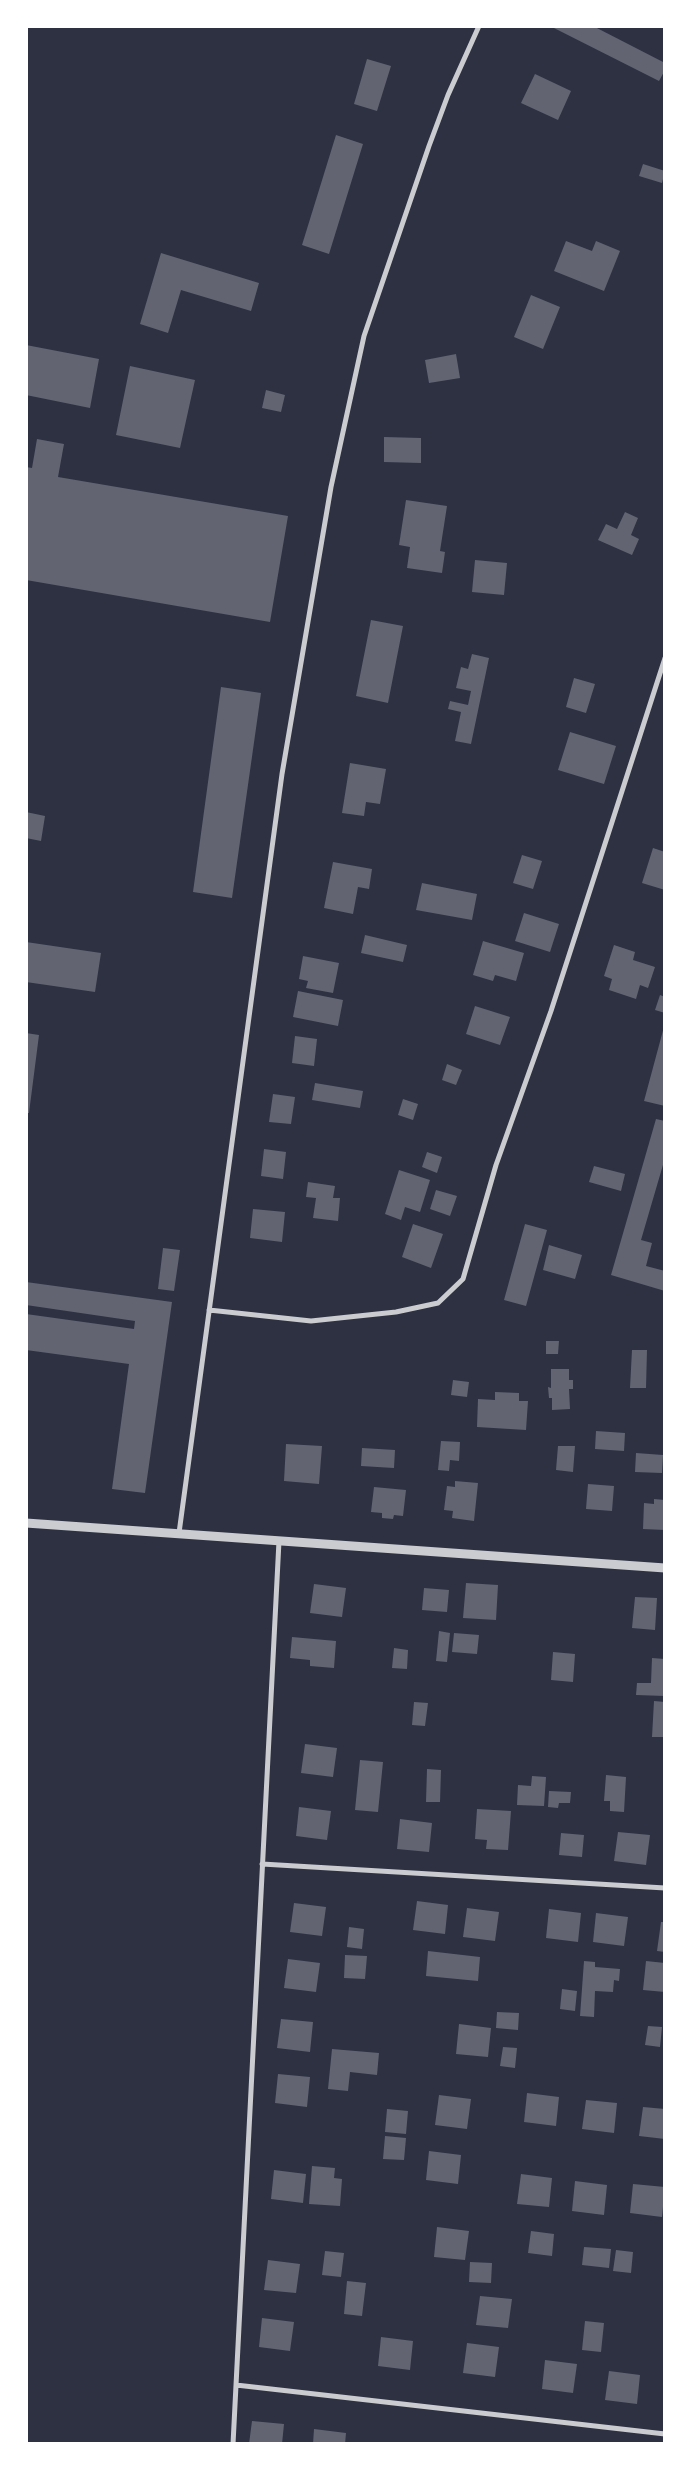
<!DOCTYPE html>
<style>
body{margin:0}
#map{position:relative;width:691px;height:2470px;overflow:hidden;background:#2d3142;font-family:Mulish,sans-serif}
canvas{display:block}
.frame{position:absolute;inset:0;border:28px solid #fff;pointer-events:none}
</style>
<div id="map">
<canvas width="691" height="2470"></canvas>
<div class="frame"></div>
</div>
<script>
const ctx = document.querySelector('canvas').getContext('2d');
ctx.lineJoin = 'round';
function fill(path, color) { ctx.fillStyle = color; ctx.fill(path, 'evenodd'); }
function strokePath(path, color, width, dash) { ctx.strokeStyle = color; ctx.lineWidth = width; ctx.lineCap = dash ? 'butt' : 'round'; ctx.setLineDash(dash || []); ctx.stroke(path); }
fill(new Path2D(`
 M550,26H593L665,63V70L659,81Z
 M367,59L391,66L377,111L354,104Z
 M535,74L571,91L558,120L521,103Z
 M336,135L363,144L329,254L302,245Z
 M643,164L665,171L662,183L639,176Z
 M566,241L592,251L596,241L620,251L604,291L554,271Z
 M161,253L259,283L251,311L181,290L168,333L140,324Z
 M531,295L560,307L543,349L514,337Z
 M26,345L99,359L90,408L26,395Z
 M456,354L460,378L429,383L425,360Z
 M130,366L195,380L180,448L116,435Z
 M266,390L285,395L281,412L262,408Z
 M384,437L421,438V463L384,462Z
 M37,439L64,444L58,477L288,516L270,622L26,580V467L32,468Z
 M406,500L447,506L440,551L445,552L442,573L407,568L410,547L399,545Z
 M625,512L638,518L631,535L639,539L632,555L598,540L606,524L617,529Z
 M475,560L507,563L504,595L472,592Z
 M371,620L403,626L388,703L356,696Z
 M472,654L489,658L471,744L455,741L461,712L448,709L450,701L468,705L471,691L456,688L461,667L468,669Z
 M574,678L595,684L586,713L566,707Z
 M221,687L261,693L232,898L193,892Z
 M570,732L616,746L604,784L558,770Z
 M350,763L386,769L380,804L366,802L364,816L342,813Z
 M26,812L45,816L41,841L26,838Z
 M653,848L665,852V890L642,883Z
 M522,855L542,861L533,889L513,883Z
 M333,862L372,869L369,889L358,887L353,914L324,908Z
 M422,883L477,894L472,920L416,910Z
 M524,913L559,924L550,952L515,941Z
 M365,935L407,945L403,962L361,953Z
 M483,941L524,953L516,981L495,975L493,981L473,975Z
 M26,942L101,953L95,992L26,982Z
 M614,945L635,952L633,960L655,967L648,988L640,985L636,999L609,990L612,979L604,976Z
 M303,956L339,963L333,993L306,988L308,981L299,979Z
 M298,991L343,1000L338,1026L293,1017Z
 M660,995L665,997V1013L655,1010Z
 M475,1006L510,1017L500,1045L466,1034Z
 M665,1023V1106L644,1101Z
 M26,1033L39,1035L29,1113H26Z
 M295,1036L317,1039L314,1066L292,1063Z
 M447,1064L462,1070L456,1085L442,1080Z
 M315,1083L363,1091L360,1108L312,1100Z
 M273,1094L295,1097L291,1124L269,1122Z
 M403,1099L418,1104L413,1120L398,1115Z
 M656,1119L665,1121V1158L641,1240L652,1243L646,1266L665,1271V1291L611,1275Z
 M264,1149L286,1152L283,1179L261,1176Z
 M427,1152L442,1157L437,1173L422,1167Z
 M594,1166L625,1174L621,1191L589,1182Z
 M399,1170L430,1180L420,1212L405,1207L401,1220L385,1214Z
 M308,1182L335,1186L333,1198H340L338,1221L313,1218L316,1198L306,1197Z
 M436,1190L457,1196L450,1216L430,1209Z
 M253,1209L285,1212L282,1242L250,1238Z
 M413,1224L443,1234L431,1268L402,1257Z
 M525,1224L547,1230L526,1306L504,1300Z
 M549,1245L582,1255L575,1279L543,1270Z
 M163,1248L180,1250L174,1291L158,1289Z
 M26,1282L172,1302L145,1493L112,1489L129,1364L26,1350V1314L134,1329L135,1321L26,1305Z
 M546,1341H559L558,1354H546Z
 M632,1350H647L646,1388H630Z
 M551,1369H569V1380H573V1389H569L570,1409L552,1410V1398H549L548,1387L551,1388Z
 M453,1380L469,1382L467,1397L451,1395Z
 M495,1392L519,1393V1401H528L526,1430L477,1427L478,1399L495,1400Z
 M596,1431L625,1433L624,1451L595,1449Z
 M441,1441L460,1442L459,1461L450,1460L449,1471L438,1470Z
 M286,1444L322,1446L319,1484L284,1481Z
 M558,1446H575L573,1472L556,1470Z
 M362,1448L395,1450L394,1468L361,1466Z
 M636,1453L663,1455L662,1473L635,1472Z
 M455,1481L478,1483L474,1521L452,1518L453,1511L444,1510L447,1486L455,1487Z
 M588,1484L614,1486L612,1511L586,1509Z
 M374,1487L406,1490L403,1516L394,1515L393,1519L382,1518V1513L371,1512Z
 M654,1499L665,1500V1530L643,1529L644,1503L654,1504Z
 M466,1583L498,1585L496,1620L463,1618Z
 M314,1584L346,1588L342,1617L310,1613Z
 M424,1588L449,1590L447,1612L422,1610Z
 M635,1597L657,1598L655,1630L632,1628Z
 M439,1631L450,1633L447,1662L436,1661Z
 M454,1633L479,1635L477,1654L452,1652Z
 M292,1637L336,1641L334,1668L310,1666V1660L290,1658Z
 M394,1648L408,1650L407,1669L392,1668Z
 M553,1652L575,1654L573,1682L551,1680Z
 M652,1658L665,1659V1696L636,1695L637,1683H651Z
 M654,1701L665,1702V1737H652Z
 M414,1702L428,1703L425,1726L412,1725Z
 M305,1744L337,1748L333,1777L301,1773Z
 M360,1760L383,1762L378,1812L355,1810Z
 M427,1769L441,1770L440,1802H426Z
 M606,1775L626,1777L624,1812L610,1811V1801H604Z
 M532,1776L546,1777L544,1806L517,1805L518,1785L531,1786Z
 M549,1791L571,1792L570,1803H559L558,1808L548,1807Z
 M299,1807L331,1811L327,1840L296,1836Z
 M477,1809L511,1811L508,1850L486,1849L487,1840L475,1839Z
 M400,1819L432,1823L429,1852L397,1849Z
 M618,1832L650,1835L646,1865L614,1861Z
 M561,1833L584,1835L582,1857L559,1855Z
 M417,1901L448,1905L445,1934L413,1930Z
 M294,1903L326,1907L322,1936L290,1932Z
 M467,1908L499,1912L495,1941L463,1937Z
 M549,1909L581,1913L578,1942L546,1938Z
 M596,1913L628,1917L624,1946L593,1942Z
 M661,1922H665V1952L657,1951Z
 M349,1927L364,1929L362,1949L347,1947Z
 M428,1951L480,1957L478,1981L426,1976Z
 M345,1955L367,1956L365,1979L344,1978Z
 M288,1959L320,1963L316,1992L284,1988Z
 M584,1961L595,1962V1967L620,1969L619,1981L614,1980L613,1992L595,1991L594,2017L580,2016Z
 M646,1961L665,1963V1992L643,1990Z
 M562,1989L577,1991L575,2011L560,2009Z
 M497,2012L519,2013L518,2030L496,2028Z
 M281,2019L313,2022L310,2052L277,2048Z
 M459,2024L491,2028L488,2057L456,2054Z
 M648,2026L662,2027L660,2047L645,2045Z
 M503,2047L517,2048L515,2068L500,2066Z
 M332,2049L379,2053L377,2075L350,2072L348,2091L328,2089Z
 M278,2074L310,2077L307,2107L275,2103Z
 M527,2093L559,2097L556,2126L524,2122Z
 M439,2095L471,2099L467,2129L435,2125Z
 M586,2100L617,2103L614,2133L582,2129Z
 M643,2107L665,2109V2139L639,2136Z
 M387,2109L408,2111L406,2134L385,2132Z
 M385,2136L406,2138L404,2160L383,2159Z
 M429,2151L461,2155L458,2184L426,2180Z
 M312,2166L335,2168L334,2178L342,2179L340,2206L309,2204Z
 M274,2170L306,2174L303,2203L271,2199Z
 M521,2174L552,2178L549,2207L517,2204Z
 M575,2181L607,2185L604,2215L572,2211Z
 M633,2184L665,2187L662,2217L630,2213Z
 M437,2227L469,2231L465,2260L434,2257Z
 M531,2231L554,2234L552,2256L528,2253Z
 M584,2247L611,2249L609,2268L582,2265Z
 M616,2250L633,2252L631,2273L613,2271Z
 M325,2251L344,2253L341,2277L322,2275Z
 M268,2260L300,2264L296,2293L264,2290Z
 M470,2262L492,2263L491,2283L469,2282Z
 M347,2281L366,2283L362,2316L344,2314Z
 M480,2296L512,2299L508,2328L476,2325Z
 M262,2318L294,2322L290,2351L259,2347Z
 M585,2321L604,2323L601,2352L582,2350Z
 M381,2337L413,2341L410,2370L378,2366Z
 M467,2343L499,2347L495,2377L463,2373Z
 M545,2360L577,2364L573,2393L542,2389Z
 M609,2371L640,2375L637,2404L605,2400Z
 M252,2421L284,2424L282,2444H249Z
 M314,2429L346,2433L345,2444H313Z`), '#626471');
strokePath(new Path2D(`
 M209,1310L311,1321L396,1312L438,1303L463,1279L496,1165L551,1011L665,658
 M179,1533L282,774L331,487L364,336L429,146L448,95L479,26
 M262,1864L665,1888
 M236,2385L665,2434
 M233,2444L279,1541`), '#caccd0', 5);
strokePath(new Path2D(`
 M26,1523L665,1568`), '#caccd0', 9);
</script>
